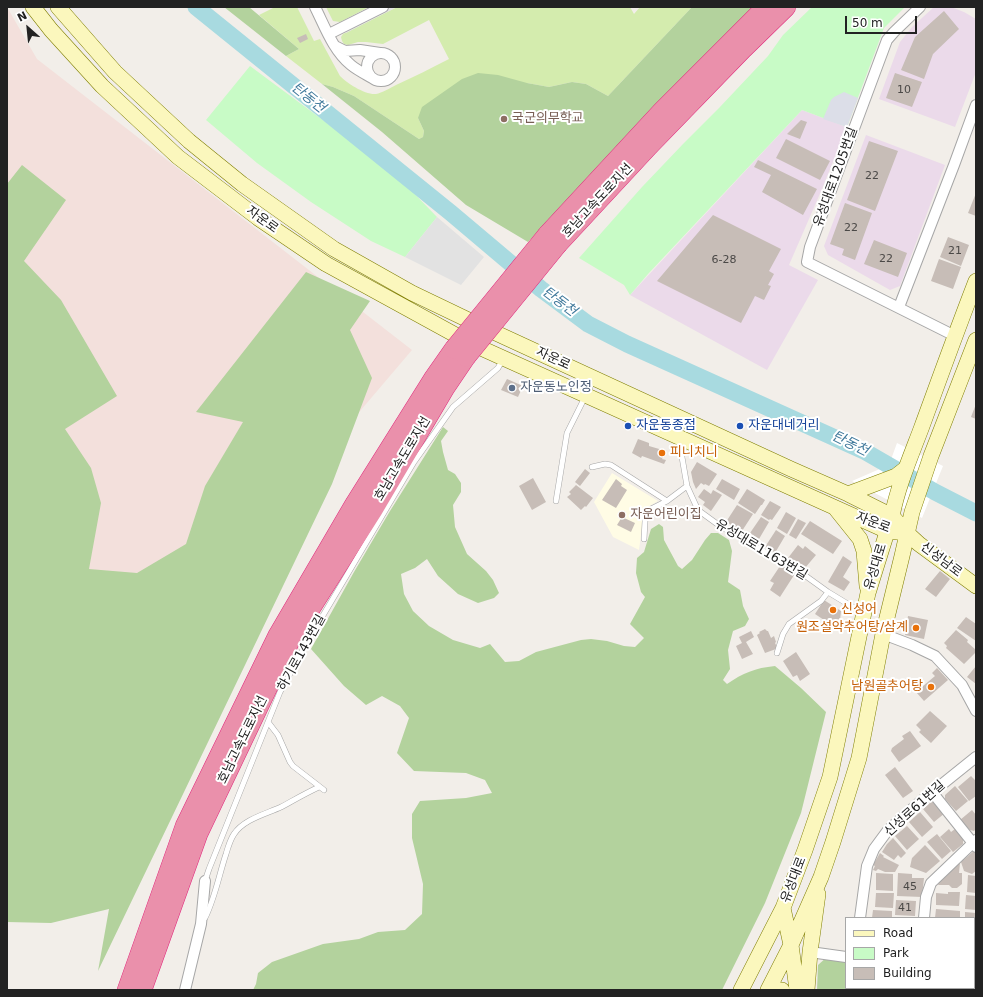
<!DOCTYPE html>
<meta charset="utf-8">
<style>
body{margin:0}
#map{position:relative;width:983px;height:997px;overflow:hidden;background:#f2eee9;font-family:"DejaVu Sans",sans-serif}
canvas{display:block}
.frame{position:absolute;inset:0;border:8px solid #222;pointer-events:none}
.legend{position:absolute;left:845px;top:917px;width:130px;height:72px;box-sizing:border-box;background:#fff;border:1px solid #a7a7a7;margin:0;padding:5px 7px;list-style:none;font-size:12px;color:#222}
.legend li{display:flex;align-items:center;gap:8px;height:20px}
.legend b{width:20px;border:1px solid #a7a7a7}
.north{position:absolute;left:8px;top:8px;width:40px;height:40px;-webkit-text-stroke:3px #fff;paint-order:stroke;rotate:333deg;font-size:11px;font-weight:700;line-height:16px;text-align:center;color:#222}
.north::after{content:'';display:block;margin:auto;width:14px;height:18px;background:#222;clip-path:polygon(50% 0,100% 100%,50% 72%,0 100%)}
.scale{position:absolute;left:845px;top:16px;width:72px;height:18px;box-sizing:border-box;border:2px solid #222;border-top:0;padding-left:5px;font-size:12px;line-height:14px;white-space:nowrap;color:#222;-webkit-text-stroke:3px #fff;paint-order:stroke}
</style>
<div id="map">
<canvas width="983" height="997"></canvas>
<div class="frame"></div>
<ul class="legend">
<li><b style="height:5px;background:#fbf7bd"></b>Road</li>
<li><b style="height:11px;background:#c8fbc6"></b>Park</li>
<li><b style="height:11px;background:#c7bdb7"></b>Building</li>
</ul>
<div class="north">N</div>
<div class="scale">50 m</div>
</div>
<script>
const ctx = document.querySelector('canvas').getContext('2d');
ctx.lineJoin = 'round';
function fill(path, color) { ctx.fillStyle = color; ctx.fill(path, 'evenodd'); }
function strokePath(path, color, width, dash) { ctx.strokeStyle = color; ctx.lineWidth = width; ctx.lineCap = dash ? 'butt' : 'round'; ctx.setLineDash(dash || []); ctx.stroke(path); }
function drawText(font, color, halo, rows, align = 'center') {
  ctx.font = font + ' "DejaVu Sans","Noto Sans KR",sans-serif'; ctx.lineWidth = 4; ctx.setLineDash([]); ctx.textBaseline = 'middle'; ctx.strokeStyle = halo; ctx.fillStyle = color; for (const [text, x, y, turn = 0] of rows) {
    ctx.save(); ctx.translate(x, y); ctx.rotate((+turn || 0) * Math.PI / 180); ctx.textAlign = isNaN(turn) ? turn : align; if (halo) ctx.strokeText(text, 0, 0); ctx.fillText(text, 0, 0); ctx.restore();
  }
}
fill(new Path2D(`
 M934,7H951L964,12L976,19V72L955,127L879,99L900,42L912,27Z
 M802,110L847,127L822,189L789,265L818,280L767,370L630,295Z
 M866,135L945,165L900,286L890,290L828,255L824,246Z`), '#ebdaea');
fill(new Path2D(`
 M612,473L658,501L648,507L645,510L643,520L639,550L613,537L594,502Z`), '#fffce5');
fill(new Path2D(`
 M7,7L37,59L412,350L179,624H58L7,470Z`), '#f3e0dc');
fill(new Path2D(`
 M275,7H297L314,41L320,39L340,76C347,83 365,95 376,94C382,93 390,88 396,85C414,77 431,68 449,59L429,20L383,44L366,42H358L348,45L344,44L342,41L341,37L343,34L397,7H630L634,14L640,7H692L608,96L586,84L572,82L549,87L527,83L418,118L424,131L423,137L419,139L354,96L333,87L322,84L286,56L299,49L259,15Z
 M326,7H369L340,22L333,21Z`), '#d4ecae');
fill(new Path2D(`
 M224,7H249L299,49L286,56Z
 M692,7H754L655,106L528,242L466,205L382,132L322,84L333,87L354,96L419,139L423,137L424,131L418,118L422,107L462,79L478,73L498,75L527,83L549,87L572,82L586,84L608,96Z
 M22,165L66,200L24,261L61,300L117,396L65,429L91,468L101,503L89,569L137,573L186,544L205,486L243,422L196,412L306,272L370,301L350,330L372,378L332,484L98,971L109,909L51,923L7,922V184Z
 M443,427L448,431L441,441L443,452L448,470L455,474L461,483V492L453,505L455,527L467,554L486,571L493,580L499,593L494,598L478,603L458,594L438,576L427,559L415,568L401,574L404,594L413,611L429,626L453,640L480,648L490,644L505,662L519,661L536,652L581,640L591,639L607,641L624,646L635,647L644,638L630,624L645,597L641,592L636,573L637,558L644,552L651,529L659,524L663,527L664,540L678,566L682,569L692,560L705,540L711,533H718L729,540L732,551L728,582L740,590L743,606L749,619L745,626L733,631L728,650L730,669L723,680L727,684C743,673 755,668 775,666L801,688L826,712L801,813L765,903L722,990H253L256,984L258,973L272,962L323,944L359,939L378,932L405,930L422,914L423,884L412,838V814L420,801L466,798L492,793L485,780L466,773L414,771L397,753L409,718L400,706L382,696L366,705L344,686L311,649L354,572L390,511Z
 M827,957L844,960L846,963V988H847V990H817L818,965Z`), '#b3d29d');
fill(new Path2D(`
 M812,7H905L884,28L847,127L802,110L648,274L630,295L624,285L579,258L642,187L683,144L719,108L768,56L783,35Z
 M250,66L347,138L406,185L437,217L405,257L371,241L311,202L257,163L206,120Z`), '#c8fbc6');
fill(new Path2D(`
 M387,7H397L346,33L344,29Z
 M437,217L484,257L461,285L405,257Z`), '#e2e2e2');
fill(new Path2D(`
 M844,92L858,98L847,127L823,119L831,100L834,97Z`), '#dcdee8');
fill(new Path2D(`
 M897,443L943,466L922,518L852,481L889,465Z`), '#fff');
strokePath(new Path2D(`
 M196,7L451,213L541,289L588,324L627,344L864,451L935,492L976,513`), '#a8dae0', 17);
fill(new Path2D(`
 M944,11L959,29L933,54L924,79L901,70L915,37Z
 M306,34L308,39L300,43L297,38Z
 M895,73L922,82L912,107L886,98Z
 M801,120L807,122L800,139L787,134Z
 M786,139L830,161L820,180L776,158Z
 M869,141L898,151L875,211L847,200Z
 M758,160L817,189L803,215L762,192L771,175L754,167Z
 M976,193V216L968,213Z
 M845,203L872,213L855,260L842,255L844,249L830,244Z
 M713,215L781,249L769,271L774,274L768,285L771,286L764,300L755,296L741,323L657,281Z
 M948,237L969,245L961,266L940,257Z
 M874,240L907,253L898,277L864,264Z
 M939,259L961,267L953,289L931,281Z
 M507,379L523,386L518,397L501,390Z
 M976,404V419L971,417Z
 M638,439L649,443V446L666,451L662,459L666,460L664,464L642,456L641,458L632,453Z
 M697,462L717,474L709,486L705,484L704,485L701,483L696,489L693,482L691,472Z
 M585,469L590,473L580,486L575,482Z
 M533,478L546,502L532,510L519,486Z
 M616,479L622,484L621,486L627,490L616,508L602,500Z
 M722,479L740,489L734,500L716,489Z
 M576,485L593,498L586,507L585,506L581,510L567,497L571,494L569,492Z
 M704,489L711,494L713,490L722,495L711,511L703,505L705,502L698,497Z
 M747,489L765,500L762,505H761L755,514L738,503Z
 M770,501L781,507L772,520L770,519L769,520L761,515Z
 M737,505L753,514L742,531L726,522Z
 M786,512L796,518L787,534L777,528Z
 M622,517L635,523L631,532L617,525Z
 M761,517L769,522L759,539L750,533Z
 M798,519L806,523L796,539L789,535Z
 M810,521L842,541L833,554L801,534Z
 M776,530L785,536L775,553L765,547Z
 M798,545L803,549L805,546L816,555L805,568L803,566L801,569L788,558Z
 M843,556L852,562L843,577L850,582L844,591L828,582Z
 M782,563L796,572L780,597L770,590L774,583L770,581Z
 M940,571L950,579L936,597L925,589Z
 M824,600L841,611L839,630L815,614Z
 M908,616L928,620L924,639L905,635Z
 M966,617L976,624V641L957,628Z
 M765,629L767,631H768L771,638L774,636L776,642L775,643L777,647L776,649L765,653L757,635L760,633L759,632Z
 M956,630L968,640L967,642L976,650V652L964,664L946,648L947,646L944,643Z
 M751,631L754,637L746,642L753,654L742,659L736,646L742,643L739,637Z
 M796,652L810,674L800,681L797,675L793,677L783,661Z
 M976,666V684L967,677Z
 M937,668L948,680L924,701L916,692L935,676L932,673Z
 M930,711L947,726L931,743L919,732L921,730L916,725Z
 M910,731L921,746L899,762L891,751L892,748L904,739L902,736Z
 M895,767L913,791L903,798L885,775Z
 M971,776L976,781V796L969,801L958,787Z
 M955,786L968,801L956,811L945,799V795Z
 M931,802H936L945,813L934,822L923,809Z
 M972,810L976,815V829L974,831L970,830L960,820Z
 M920,812L933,827L922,837L909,822Z
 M907,826L919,839L907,850L895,836Z
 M949,829L951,832L955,829L963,838V844L953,852L940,837Z
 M937,834L951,851L942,859L927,842Z
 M893,838L906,853L901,858L898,855L894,860L882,852L887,844Z
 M925,845L940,861L926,873L910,867L912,858Z
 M975,850H976V871L972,874L964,871L961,862Z
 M880,853L884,856L883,857L899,865L895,872H885L878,869L876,871L873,870L875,866L873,865Z
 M960,863L959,873H962V884L957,888H952L949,885H938L941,879L954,867Z
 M876,873L893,874V891L876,890Z
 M898,873L912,874V878H924L922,897L897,896Z
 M968,875L976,876V893L967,892Z
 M948,892H960L959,906L936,905V893L948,894Z
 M876,893H894L893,908L875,907Z
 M966,895L976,896V910L965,909Z
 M896,900L916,901L915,916L895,915Z
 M936,909L960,911V918H935Z
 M873,910L892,911V918H872Z
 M965,912L976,913V927L974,926V918H965Z
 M974,934H976V947H974Z
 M974,950L976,951V968H974Z
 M974,985H976L975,990H957V988H974Z
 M862,988H885V990H862Z
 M929,988H944L943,990H935Z`), '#c7bdb7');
const lane = new Path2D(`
 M679,440L687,486L698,510L720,526L803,574L828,592L861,612
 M592,467L605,464L611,465L667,501
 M556,501L567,433L594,379
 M644,539L645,521L651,509L667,501L687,486
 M777,653L783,634L789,624L821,601L828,592
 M268,722L278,735L290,762L293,766L324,790
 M205,881L209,869L280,692L306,644L414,462L453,407L498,368L503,359
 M205,918C215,898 219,875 226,854C228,847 230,840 234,834C244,819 266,814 281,807C294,800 306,793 319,787`);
const street = new Path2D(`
 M315,7C325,27 333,50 351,65C357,70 365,74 372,78
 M920,7L894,32L887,40L810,247L807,262L955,336
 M329,34L383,7
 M335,46L345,51L360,50L380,53
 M367 67a14 14 0 1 1 28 0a14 14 0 1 1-28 0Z
 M899,307L954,165L976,105
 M883,634L912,645L935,656L962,685L976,711
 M932,792L976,847
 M860,918L867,866L874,849L888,830L920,802L976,757
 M924,918L926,897L931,883L976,840
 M810,952L846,957
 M974,975H976
 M185,990L201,924L205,881
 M854,990V988
 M917,990V988`);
const secondary = new Path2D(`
 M33,7L51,30L102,86L178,157L258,218L326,264L472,344L887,531L907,533
 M58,7L115,72L189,141L242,184L334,249L412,293L485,328L791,469L848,494L892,516L907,533L919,544L976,586
 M848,494L896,476L905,469
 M836,509L860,539L864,551L867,586
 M783,908L791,945L797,990
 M741,990L783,908L805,850L830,777L868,593L892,516C898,486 910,458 921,429C939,380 957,330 976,281
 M768,990L791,945L821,877L833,842L859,758L883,634L902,556L912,512L931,456L976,340
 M781,990H782
 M807,990L810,952L818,894`);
const highway = new Path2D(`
 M547,235L662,111L766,7
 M558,244L648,147L743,49L786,7
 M127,990L185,826L278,635L354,505L433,379L454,349
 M142,990L198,834L290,641L373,510L445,388L466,357`);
strokePath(lane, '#a6a6a6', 6);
strokePath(street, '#a6a6a6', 12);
strokePath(secondary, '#7f7e02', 16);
strokePath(highway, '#e0267b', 20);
strokePath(lane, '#fff', 5);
strokePath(street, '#fff', 10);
strokePath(secondary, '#fbf7bd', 15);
strokePath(highway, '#ea90ab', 19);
const highwayBridge = new Path2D(`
 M454,349L547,235
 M466,357L558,244`);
strokePath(highwayBridge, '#e0267b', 20, []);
strokePath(highwayBridge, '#ea90ab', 19);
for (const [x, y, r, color] of [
 [504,119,4,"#8d6e63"],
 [512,388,4,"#5c6f8a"],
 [628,426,4,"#1a4fb4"],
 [740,426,4,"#1a4fb4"],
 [662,453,4,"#e8710a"],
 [622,515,4,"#8d6e63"],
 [833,610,4,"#e8710a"],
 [916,628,4,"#e8710a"],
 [931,687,4,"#e8710a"]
]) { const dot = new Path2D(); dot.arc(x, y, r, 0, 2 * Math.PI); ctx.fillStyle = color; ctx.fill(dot); strokePath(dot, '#fff', 1.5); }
drawText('11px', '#4b4947', null, [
 ["10",904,90],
 ["22",872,176],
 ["22",851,228],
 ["21",955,251],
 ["22",886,259],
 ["6-28",724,260],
 ["45",910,887],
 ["41",905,908]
]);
drawText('13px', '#785e54', '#fff', [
 ["국군의무학교",512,119],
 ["자운어린이집",630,515]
], 'left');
drawText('13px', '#222', '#fff', [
 ["유성대로1205번길",836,177,-70],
 ["호남고속도로지선",598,201,-47],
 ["자운로",262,220,36],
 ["자운로",553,359,25],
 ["호남고속도로지선",403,459,-59],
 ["자운로",873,523,21],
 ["유성대로1163번길",761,550,31],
 ["신성남로",941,560,37],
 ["유성대로",876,567,-73],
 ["하기로143번길",302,653,-61],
 ["호남고속도로지선",243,740,-64],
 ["신성로61번길",915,809,-42],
 ["유성대로",794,880,-69]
]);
drawText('13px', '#4e5e75', '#fff', [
 ["자운동노인정",520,388]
], 'left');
drawText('13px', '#164399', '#fff', [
 ["자운동종점",636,426],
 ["자운대네거리",748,426]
], 'left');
drawText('13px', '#c56008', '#fff', [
 ["피니치니",670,453],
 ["신성어",841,610],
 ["원조설악추어탕/삼계",908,628,"right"],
 ["남원골추어탕",923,687,"right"]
], 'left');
drawText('italic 14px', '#417a9c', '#fff', [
 ["탄동천",308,98,39],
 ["탄동천",559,302,37],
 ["탄동천",850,444,26]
]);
</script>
